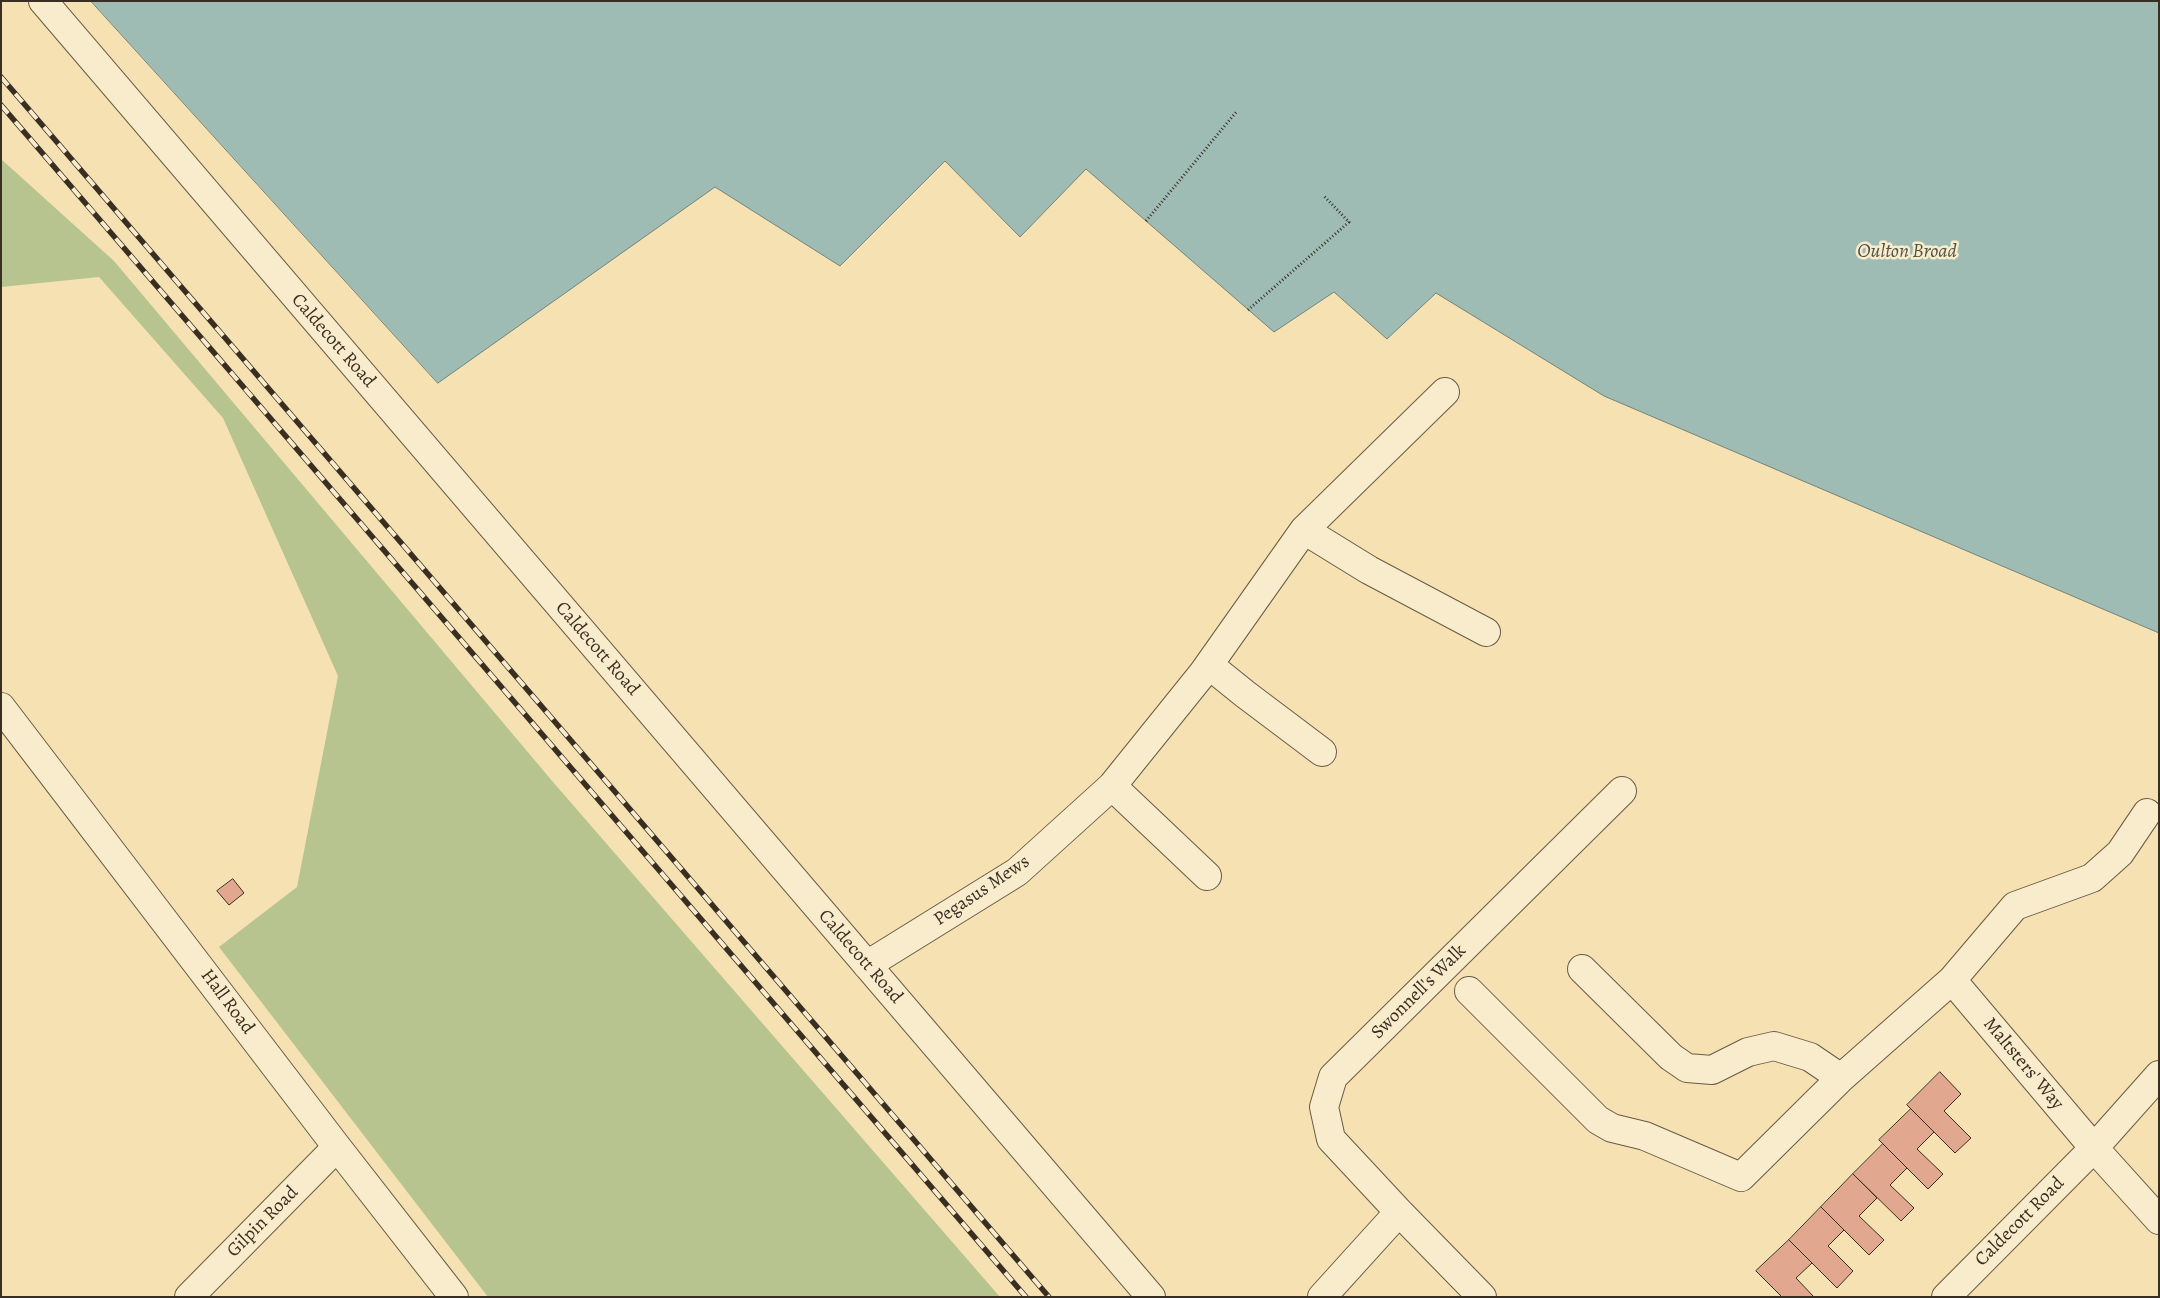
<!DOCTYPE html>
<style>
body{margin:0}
#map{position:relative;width:2160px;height:1298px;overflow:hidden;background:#f6e1b2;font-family:Alegreya,serif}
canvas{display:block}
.frame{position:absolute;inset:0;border:2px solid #382e21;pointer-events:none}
</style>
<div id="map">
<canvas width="2160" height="1298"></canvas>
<div class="frame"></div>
</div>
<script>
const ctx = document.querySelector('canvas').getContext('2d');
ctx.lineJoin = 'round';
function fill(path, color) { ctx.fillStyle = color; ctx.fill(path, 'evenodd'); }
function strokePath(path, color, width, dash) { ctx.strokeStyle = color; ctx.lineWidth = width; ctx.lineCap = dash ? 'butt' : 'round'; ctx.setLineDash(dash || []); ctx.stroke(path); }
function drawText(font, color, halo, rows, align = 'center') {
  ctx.font = font + ' Alegreya,serif'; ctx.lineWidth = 5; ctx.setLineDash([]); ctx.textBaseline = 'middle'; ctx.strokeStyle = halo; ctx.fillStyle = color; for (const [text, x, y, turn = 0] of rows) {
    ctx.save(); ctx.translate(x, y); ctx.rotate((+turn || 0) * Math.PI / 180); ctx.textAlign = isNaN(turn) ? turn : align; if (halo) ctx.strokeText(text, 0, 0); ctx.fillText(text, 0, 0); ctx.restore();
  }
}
fill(new Path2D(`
 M1,159L114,261L553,782L1000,1297H488L219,947L297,887L338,676L223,418L99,277L1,287Z`), '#b7c490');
const water = new Path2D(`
 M91,1H2159V633L1604,396L1436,293L1387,339L1334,292L1274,332L1086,169L1020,237L945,161L840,266L715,187L438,383Z`);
fill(water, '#9ebcb3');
strokePath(water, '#758379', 1);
const building = new Path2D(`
 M233,879L244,893L229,905L217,891Z
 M1940,1072L1961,1094L1944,1111L1971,1138L1955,1153L1907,1105Z
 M1911,1109L1934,1132L1917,1149L1943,1174L1928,1189L1879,1140Z
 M1883,1144L1907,1168L1890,1185L1914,1208L1901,1221L1853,1174Z
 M1853,1174L1877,1198L1859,1216L1884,1240L1869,1255L1821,1207Z
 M1821,1207L1844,1230L1828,1246L1853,1271L1837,1288L1789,1240Z
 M1789,1240L1812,1263L1796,1278L1814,1297H1782L1756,1271Z`);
fill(building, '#e2a88f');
strokePath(building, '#382e21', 1);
const minor = new Path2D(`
 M43,1L1151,1297
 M1304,530L1369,570L1486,632
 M1209,665L1245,694L1322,752
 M1,707L337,1147L454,1297
 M1112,786L1207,876
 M867,965L1017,872L1112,786L1203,673L1304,530L1445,392
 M1582,969L1671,1057L1687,1068L1712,1070L1748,1052L1774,1046L1810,1057L1841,1078
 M1952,980L2094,1148L2159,1220
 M1469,991L1598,1120L1612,1128L1645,1136L1741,1177L1841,1078L1952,980L2015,906L2092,878L2120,853L2147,813
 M189,1297L337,1147
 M1322,1297L1399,1212
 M1482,1297L1399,1212L1331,1139L1324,1107L1333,1077L1622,791
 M1946,1297L2094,1148L2159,1075`);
strokePath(minor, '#685b45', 30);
strokePath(new Path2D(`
 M1146,221L1237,111
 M1248,310L1349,222L1323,195`), '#382e21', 3, [1, 2.5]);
strokePath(minor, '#f9eccd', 28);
const rail = new Path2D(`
 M1,77L1049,1297
 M1,105L1026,1297`);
strokePath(rail, '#382e21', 5.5);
strokePath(rail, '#f9eccd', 4, [11]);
drawText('19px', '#382e21', '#f9eccd', [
 ["Caldecott Road",333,341,49],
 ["Caldecott Road",597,649,49],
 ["Pegasus Mews",982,891,-34],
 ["Caldecott Road",860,957,49],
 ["Swonnell's Walk",1419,992,-45],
 ["Hall Road",227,1002,53],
 ["Maltsters' Way",2023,1064,50],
 ["Gilpin Road",263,1222,-45],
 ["Caldecott Road",2020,1222,-45]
]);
drawText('italic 20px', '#525246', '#f9eccd', [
 ["Oulton Broad",1907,252]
]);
</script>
